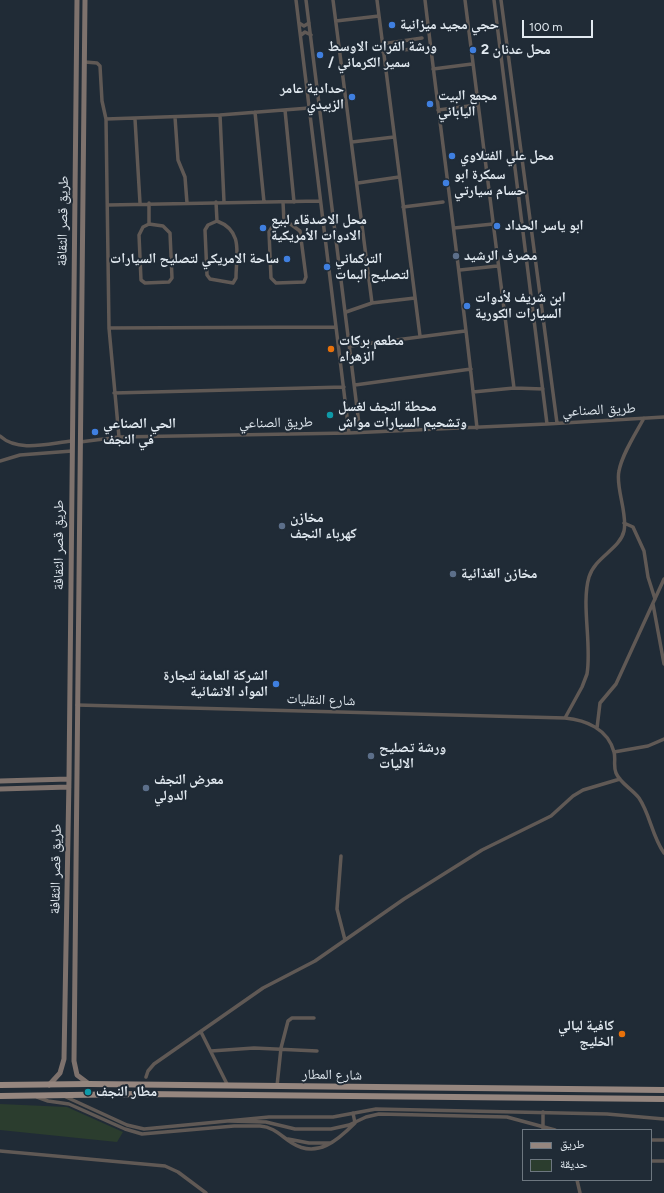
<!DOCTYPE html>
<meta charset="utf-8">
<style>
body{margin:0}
#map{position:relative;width:664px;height:1193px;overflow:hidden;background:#202b36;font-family:Figtree,"Noto Naskh Arabic",sans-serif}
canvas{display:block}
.legend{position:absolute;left:522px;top:1129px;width:130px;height:52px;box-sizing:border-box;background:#202b36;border:1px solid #6d7780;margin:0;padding:5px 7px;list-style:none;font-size:12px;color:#e1e9f0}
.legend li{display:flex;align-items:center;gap:8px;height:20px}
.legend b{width:20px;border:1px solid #6d7780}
.scale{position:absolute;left:522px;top:20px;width:71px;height:18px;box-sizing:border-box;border:2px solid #e1e9f0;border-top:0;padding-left:5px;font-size:12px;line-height:14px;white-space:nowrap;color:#e1e9f0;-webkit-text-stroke:3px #202b36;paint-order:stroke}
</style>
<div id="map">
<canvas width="664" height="1193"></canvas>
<ul class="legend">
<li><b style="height:5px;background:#95867f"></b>طريق</li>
<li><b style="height:11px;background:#2b3d2e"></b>حديقة</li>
</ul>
<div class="scale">100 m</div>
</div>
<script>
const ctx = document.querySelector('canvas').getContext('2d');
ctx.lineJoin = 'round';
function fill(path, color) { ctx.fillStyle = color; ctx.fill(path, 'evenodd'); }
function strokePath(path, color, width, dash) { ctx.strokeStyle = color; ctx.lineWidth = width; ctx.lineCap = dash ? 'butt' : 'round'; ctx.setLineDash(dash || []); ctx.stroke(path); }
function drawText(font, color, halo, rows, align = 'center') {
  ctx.font = font + ' Figtree,"Noto Naskh Arabic",sans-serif'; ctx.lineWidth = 4; ctx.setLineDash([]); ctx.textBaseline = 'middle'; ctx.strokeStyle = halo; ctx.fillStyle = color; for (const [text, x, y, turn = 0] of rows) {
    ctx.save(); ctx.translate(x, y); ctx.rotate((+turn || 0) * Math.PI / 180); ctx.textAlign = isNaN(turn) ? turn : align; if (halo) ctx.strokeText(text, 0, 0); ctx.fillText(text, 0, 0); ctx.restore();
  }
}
fill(new Path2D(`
 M0,1104L67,1107L123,1132L117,1142L0,1130Z`), '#2b3d2e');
strokePath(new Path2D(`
 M296,0L349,433
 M306,0L360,432
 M333,0L372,303
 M377,0L420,336
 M425,0C442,143 462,285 477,428
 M465,0L514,388
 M494,0L547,424
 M501,0L557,423
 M336,21L379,16
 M299,23L304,26L309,23
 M301,35L305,32L311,35
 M382,44L422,38
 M383,52L423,48
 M85,62L97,63L100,66L102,101L106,119L109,328L119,437
 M433,69L472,64
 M285,110L294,202
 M438,110L477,105
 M255,112L264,202
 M175,117L178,160L185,177L187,203
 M106,119L220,115
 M135,119L140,203
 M352,142L394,137
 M358,183L399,177
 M216,202L217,221
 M224,202L220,115L309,108
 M283,202L284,222L272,227L269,232L271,278L276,283L304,282L306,277L300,231L289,223L284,222
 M149,203V224L143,227L139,235L141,280L145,283L169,282L172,278L170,233L163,226L149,224
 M108,205L320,201
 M403,207L443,202
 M217,221C244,231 236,255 236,278L233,283L210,279L207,275L205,230L208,225Z
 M454,228L493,224
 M460,270L497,266
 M346,312L372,303L415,298
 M109,328L336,327
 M350,346L465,331
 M355,385L471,369
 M473,392L514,388L543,389
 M114,393L344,387
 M0,436C18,453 50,443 72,441
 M80,442L119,437L349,433L547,424L664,417
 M0,461L20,455L72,451
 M624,523L633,527L644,551L648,577L655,599
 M653,604L664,664
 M77,705L565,718C586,720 608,729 614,752C616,759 613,766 616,773C620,783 632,789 639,798C650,814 652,836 664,853
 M565,718L582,687L587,674C592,645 581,604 589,577C595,557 620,549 624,531C628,514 615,486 619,471C622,454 636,433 644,418
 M597,728L600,703L616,684L664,579
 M614,752L648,746L664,739
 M341,856L337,909L345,940
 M201,1032L228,1086
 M211,1051L254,1048L317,1051
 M146,1077L148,1071L154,1064L263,988L315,961L404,899L482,850L551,816L573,796L583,790L620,779
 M277,1086L281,1048L288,1021L292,1018H314
 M64,1096L127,1125L144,1129L269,1117H333L376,1109L607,1114L664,1119
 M37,1097L48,1101L69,1104L125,1129L142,1134L234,1126H260C274,1127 281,1136 292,1143C317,1159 338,1140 355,1123L353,1113
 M543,1112V1130
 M229,1121L266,1122L295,1129H331L349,1125L366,1117L379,1114L507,1117L555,1130
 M288,1139L309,1143H331
 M651,1140H664
 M0,1151L165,1166L178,1172L206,1193
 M651,1161H664
 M577,1180L580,1193`), '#605955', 3.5);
strokePath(new Path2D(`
 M85,0L74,1061L77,1075L89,1084
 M0,781L69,779
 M0,789L69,787
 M49,1085L60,1073L64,1059L69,779L77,0`), '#7e726d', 5);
strokePath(new Path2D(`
 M0,1085L89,1084L664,1090
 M0,1096L141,1094L664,1099`), '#95867f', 6);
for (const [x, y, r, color] of [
 [392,25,4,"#3f7fe0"],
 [473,50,4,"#3f7fe0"],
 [320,55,4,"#3f7fe0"],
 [352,97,4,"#3f7fe0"],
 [430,104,4,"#3f7fe0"],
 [452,156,4,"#3f7fe0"],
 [446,183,4,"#3f7fe0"],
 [497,226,4,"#3f7fe0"],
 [263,228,4,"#3f7fe0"],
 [456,256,4,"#5c6f8a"],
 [287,259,4,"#3f7fe0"],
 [327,267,4,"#3f7fe0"],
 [467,306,4,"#3f7fe0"],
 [331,349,4,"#e8710a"],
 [330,415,4,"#0f9aa8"],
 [95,432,4,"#3f7fe0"],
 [282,526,4,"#5c6f8a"],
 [453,574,4,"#5c6f8a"],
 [276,684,4,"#3f7fe0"],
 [371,756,4,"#5c6f8a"],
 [146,788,4,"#5c6f8a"],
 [622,1034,4,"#e8710a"],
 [88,1092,4,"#0f9aa8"]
]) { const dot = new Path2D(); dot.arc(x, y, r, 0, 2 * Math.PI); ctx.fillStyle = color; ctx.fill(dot); strokePath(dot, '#202b36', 1.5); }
drawText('bold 14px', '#e1e9f0', '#202b36', [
 ["حجي مجيد ميزانية",400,25],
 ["ورشة الفرات الاوسط",328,47],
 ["/ سمير الكرماني",328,63],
 ["محل عدنان 2",481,50],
 ["حدادية عامر",344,89,"right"],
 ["الزبيدي",344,105,"right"],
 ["مجمع البيت",438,96],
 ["الياباني",438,112],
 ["محل علي الفتلاوي",460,156],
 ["سمكرة ابو",454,175],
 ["حسام سيارتي",454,191],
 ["محل الاصدقاء لبيع",271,220],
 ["الادوات الأمريكية",271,236],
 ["ابو ياسر الحداد",505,226],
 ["مصرف الرشيد",464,256],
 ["ساحة الامريكي لتصليح السيارات",279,259,"right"],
 ["التركماني",335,259],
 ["لتصليح البمات",335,275],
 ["ابن شريف لأدوات",475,298],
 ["السيارات الكورية",475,314],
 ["مطعم بركات",339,341],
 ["الزهراء",339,357],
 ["محطة النجف لغسل",338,407],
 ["وتشحيم السيارات مواش",338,423],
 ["الحي الصناعي",103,424],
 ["في النجف",103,440],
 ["مخازن",290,518],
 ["كهرباء النجف",290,534],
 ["مخازن الغذائية",461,574],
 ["الشركة العامة لتجارة",268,676,"right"],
 ["المواد الانشائية",268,692,"right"],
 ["ورشة تصليح",379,748],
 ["الاليات",379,764],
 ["معرض النجف",154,780],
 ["الدولي",154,796],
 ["كافية ليالي",614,1026,"right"],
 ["الخليج",614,1042,"right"],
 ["مطار النجف",96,1092]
], 'left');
drawText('14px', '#e1e9f0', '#202b36', [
 ["طريق قصر الثقافة",63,221,-89],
 ["طريق الصناعي",599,410,-3],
 ["طريق الصناعي",276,423,-1],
 ["طريق قصر الثقافة",59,545,-90],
 ["شارع النقليات",321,700,2],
 ["طريق قصر الثقافة",56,869,-89],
 ["شارع المطار",332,1075,1]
]);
</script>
